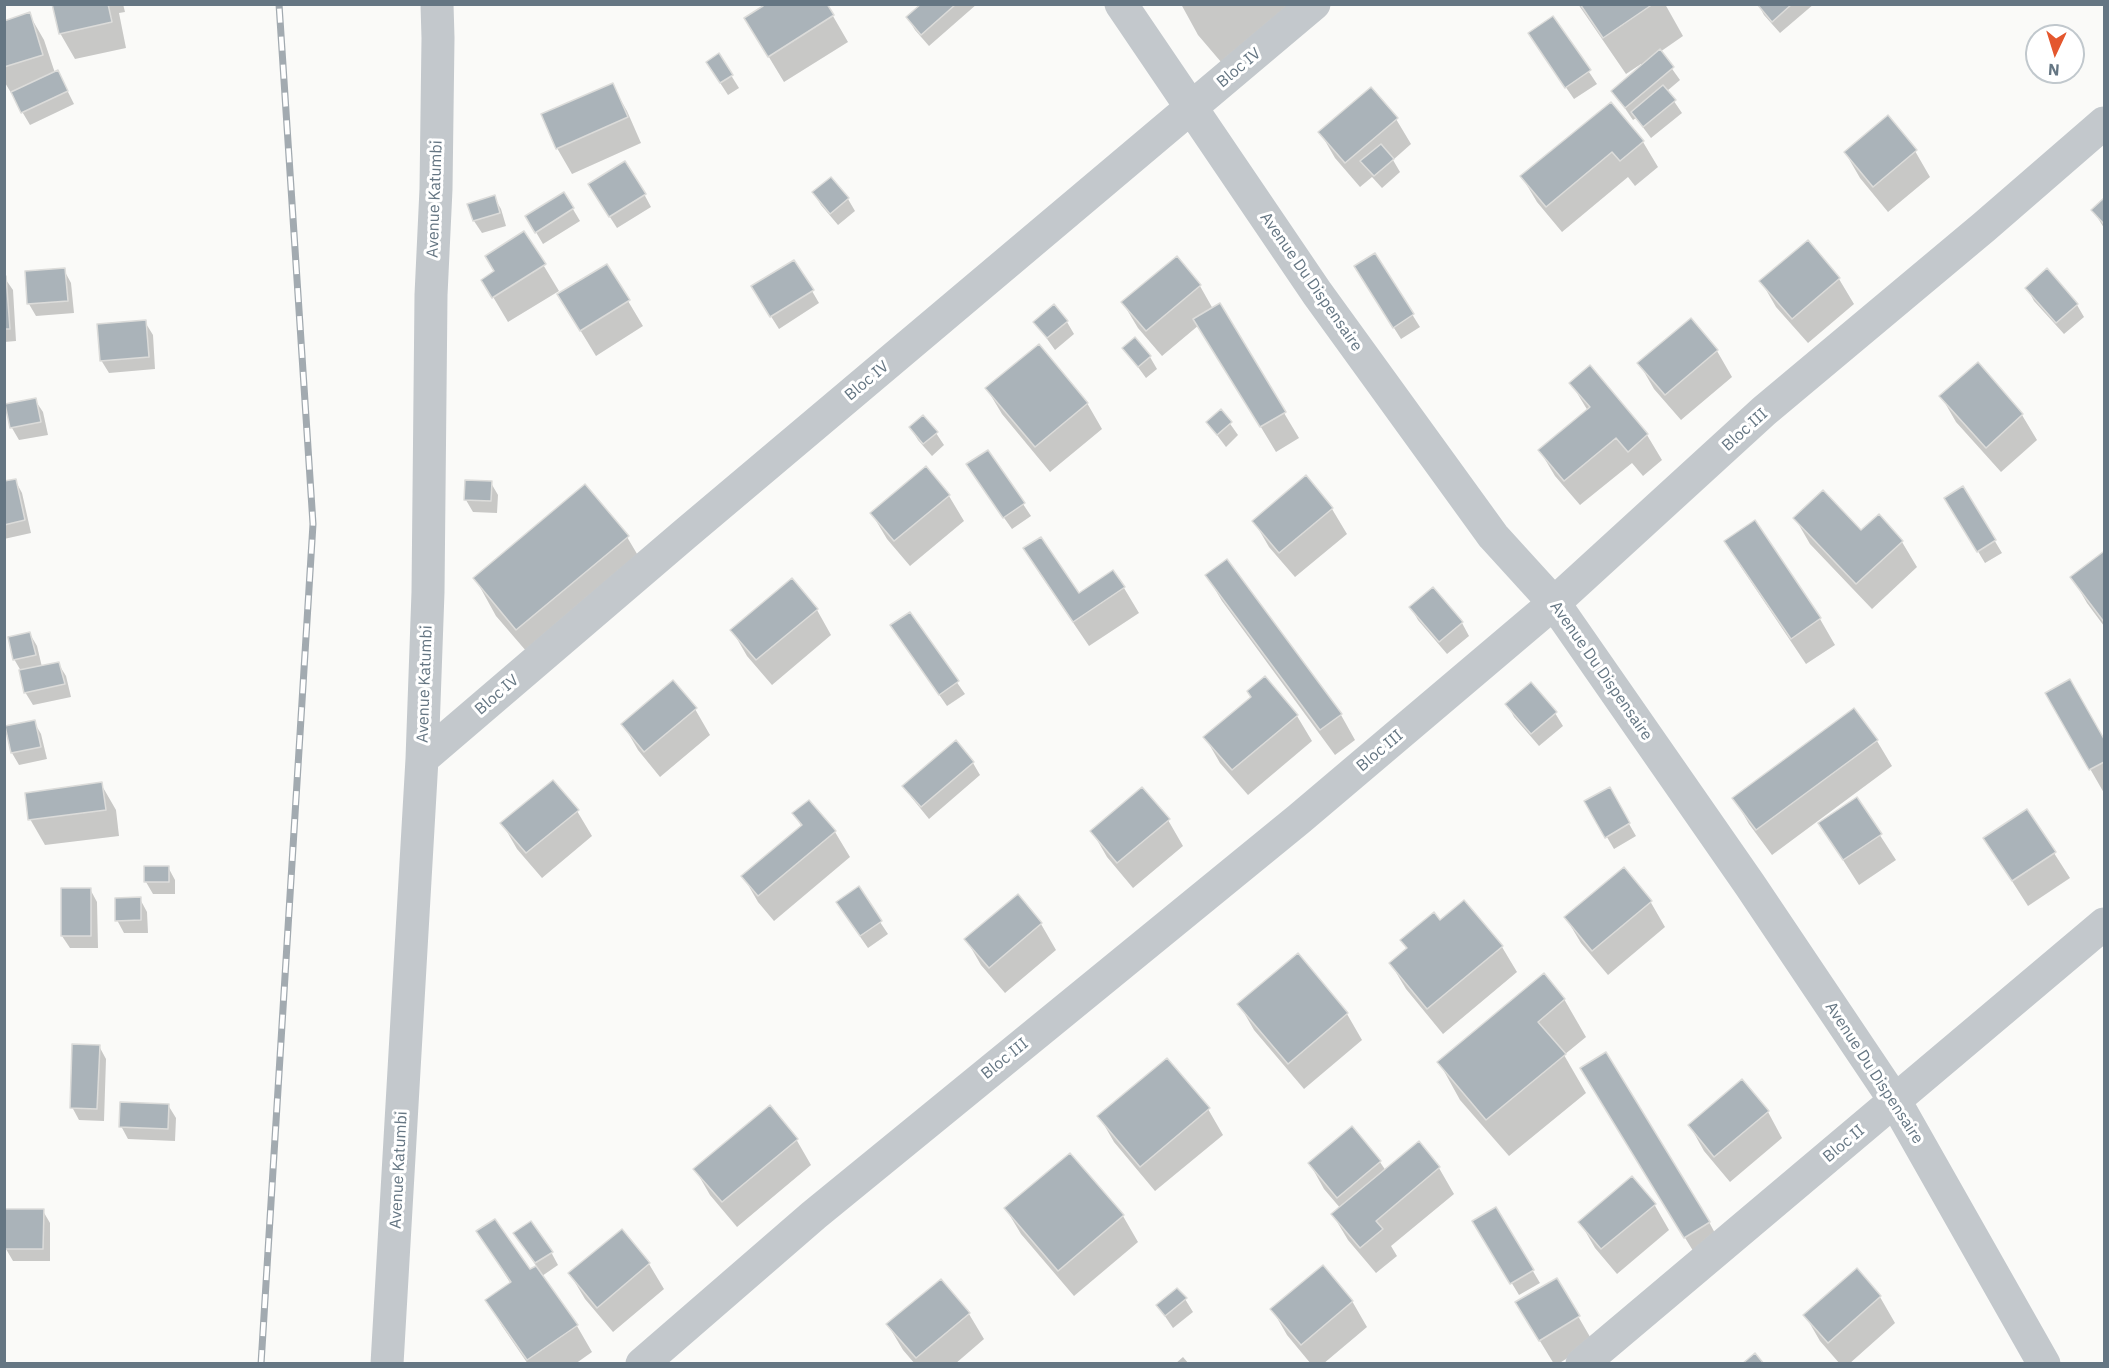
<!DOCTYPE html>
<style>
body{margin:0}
#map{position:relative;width:2109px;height:1368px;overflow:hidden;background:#fafaf8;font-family:"IBM Plex Sans",sans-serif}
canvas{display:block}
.frame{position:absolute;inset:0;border:6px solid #657683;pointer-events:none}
.north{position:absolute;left:2025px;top:24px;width:60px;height:60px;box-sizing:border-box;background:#fff;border:2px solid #c1c8cd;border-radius:50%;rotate:184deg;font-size:16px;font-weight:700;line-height:24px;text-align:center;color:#657683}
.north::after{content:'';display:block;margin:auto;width:21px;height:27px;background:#e4572e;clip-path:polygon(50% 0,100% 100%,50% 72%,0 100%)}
</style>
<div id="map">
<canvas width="2109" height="1368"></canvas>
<div class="frame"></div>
<div class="north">N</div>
</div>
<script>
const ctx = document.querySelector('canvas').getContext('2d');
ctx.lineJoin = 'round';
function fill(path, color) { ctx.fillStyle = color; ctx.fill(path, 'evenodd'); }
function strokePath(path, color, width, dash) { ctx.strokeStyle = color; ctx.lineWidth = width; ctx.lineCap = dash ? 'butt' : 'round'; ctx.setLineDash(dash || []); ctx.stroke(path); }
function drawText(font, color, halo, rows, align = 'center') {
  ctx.font = font + ' "IBM Plex Sans",sans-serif'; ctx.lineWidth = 6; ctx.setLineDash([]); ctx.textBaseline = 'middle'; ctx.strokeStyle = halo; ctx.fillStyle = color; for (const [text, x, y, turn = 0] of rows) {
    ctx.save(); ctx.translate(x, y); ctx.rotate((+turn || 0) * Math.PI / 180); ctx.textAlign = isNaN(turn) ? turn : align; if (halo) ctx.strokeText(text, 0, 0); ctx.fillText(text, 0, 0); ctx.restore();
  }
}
fill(new Path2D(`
 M54,4H123L125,12L119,13L126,48L75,59L60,33Z
 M826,4L848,42L784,82L761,44L764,7Z
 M923,4H977L929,46L915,30L908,18Z
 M1181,4H1304L1227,69L1198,35Z
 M1578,4H1665L1683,36L1660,52L1680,80L1667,91L1682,113L1651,138L1636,118L1633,120L1613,91L1642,66L1641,64L1626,74Z
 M1758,4H1814L1780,33L1764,15Z
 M29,14L44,40L55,73L58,72L74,104L30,125L4,81V22Z
 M1553,18L1597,84L1574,99L1537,46Z
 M719,56L739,88L728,95L715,75Z
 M612,85L627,111L641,143L572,174L557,148Z
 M1610,104L1643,142L1658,167L1635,186L1628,177L1562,232L1537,202L1522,177Z
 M1396,119L1411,144L1393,160L1400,172L1382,188L1372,177L1360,187L1335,158L1320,132Z
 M1915,151L1930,177L1888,212L1860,178L1845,152Z
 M830,179L848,199L855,211L838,225L821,205L814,193Z
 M564,194L580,221L543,244L527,217Z
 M644,194L651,207L617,228L597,197Z
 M494,197L501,209L506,226L482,233L474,221L469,205Z
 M2104,200V228L2093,210Z
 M524,233L559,291L508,322L483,280L496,271Z
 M1375,255L1420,327L1401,339L1363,279Z
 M1176,258L1200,286L1213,309L1284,413L1299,438L1276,452L1199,325L1162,356L1138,328L1123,303Z
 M64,270L71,283L74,313L36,316L29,304Z
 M4,277L13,290L16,341L4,342Z
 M1839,279L1854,304L1808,343L1776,307L1761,281Z
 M2027,288L2077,305L2084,317L2064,334L2034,301Z
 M812,291L819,303L779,329L760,299Z
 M628,301L643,326L596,356L574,320Z
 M1691,320L1717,351L1732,377L1681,420L1654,389L1639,363Z
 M145,322L153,335L155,369L109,373L101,360Z
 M1035,322H1067L1074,334L1055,350Z
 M1124,348L1150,357L1157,369L1146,378Z
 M1590,367L1647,435L1662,460L1643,476L1632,463L1580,505L1555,476L1540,451L1588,411L1571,383Z
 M987,389L1087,403L1102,429L1050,472L1002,414Z
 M1941,396L2022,415L2037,440L2001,472L1956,422Z
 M35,400L43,412L48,435L19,440L12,428L7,406Z
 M1221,411L1238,435L1226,447L1208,423Z
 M910,427L936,433L944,445L932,456L918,440Z
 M975,477L1023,504L1031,516L1012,529Z
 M15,480L22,493L31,533L4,539V482Z
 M491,483L498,495L497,513L473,512L466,500Z
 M1963,488L2002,553L1985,563L1953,510Z
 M949,496L964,521L910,566L887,539L872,514Z
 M1332,509L1347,534L1295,577L1269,547L1254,521Z
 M1795,518L1902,542L1917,567L1872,609L1810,544Z
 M1755,522L1820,619L1835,645L1806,664L1741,567L1726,542Z
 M627,537L649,574L539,666L496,616L475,578Z
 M1025,549L1079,595L1124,588L1139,613L1089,646L1040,574Z
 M2103,554L2104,556V626L2087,603L2072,577Z
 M1207,576L1341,715L1355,740L1335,755L1222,601Z
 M1433,589L1462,623L1469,636L1447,654L1418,620L1411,608Z
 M817,610L831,635L772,685L747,656L732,630Z
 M909,614L965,694L947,706L900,638Z
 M30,634L37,646L42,667L58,663L66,676L71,697L33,705L25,692L21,671L14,659Z
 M2069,681L2104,742V793L2047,694Z
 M1252,697L1297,716L1312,741L1248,795L1220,763L1205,737Z
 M1507,704L1555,713L1563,726L1539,746L1514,717Z
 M695,709L710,735L660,777L638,750L623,724Z
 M34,722L41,734L47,759L19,765L12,753Z
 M1877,741L1892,766L1772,855L1749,824L1734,798Z
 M956,742L973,763L980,775L929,819L912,798L904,786Z
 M101,784L116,810L119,836L45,845L30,819Z
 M1609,789L1636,836L1614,849L1586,802Z
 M1857,800L1896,860L1859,885L1820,824Z
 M577,811L592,836L542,878L517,849L502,823Z
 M2027,811L2070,878L2028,906L1985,839Z
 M794,814L835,832L850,857L774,921L758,902L743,876L802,827Z
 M1168,820L1183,846L1133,888L1107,857L1092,831Z
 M168,867L175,880V894H153L146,882Z
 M90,889L97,902L98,948H70L62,936Z
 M858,889L888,934L868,948L845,915Z
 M1017,896L1041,924L1056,950L1005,993L981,965L966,939Z
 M140,899L147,912L148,933H124L117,920Z
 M1650,901L1665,927L1608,975L1581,943L1566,918Z
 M1440,922L1502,947L1517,972L1443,1034L1406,989L1391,964L1407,950L1402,940Z
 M1298,955L1347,1014L1362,1040L1304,1089L1254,1030L1239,1004Z
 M1564,999L1586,1037L1564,1055L1586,1093L1509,1156L1460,1100L1439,1062Z
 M99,1046L106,1059L104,1121L79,1120L72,1107Z
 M1596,1094L1709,1222L1723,1248L1700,1262Z
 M168,1105L176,1118L175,1141L128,1139L121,1126Z
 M1208,1109L1223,1135L1155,1191L1114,1142L1099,1116Z
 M1768,1112L1782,1138L1730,1182L1704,1151L1690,1126Z
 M1352,1128L1380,1162L1386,1171L1439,1168L1454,1194L1391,1246L1397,1256L1376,1273L1348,1240L1333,1215L1341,1209L1324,1189L1310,1164Z
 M796,1139L811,1165L737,1227L710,1195L695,1169Z
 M1070,1155L1123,1216L1138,1242L1074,1296L1021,1234L1006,1209Z
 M1654,1204L1669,1230L1617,1274L1595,1248L1580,1222Z
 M1496,1209L1540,1283L1519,1295L1474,1221Z
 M43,1211L50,1223V1261H13L6,1249Z
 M478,1232L529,1271L537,1267L522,1245L551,1252L558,1265L542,1276L577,1326L592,1352L575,1364H528L502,1326L487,1301L511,1284Z
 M649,1264L664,1289L613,1332L585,1299L570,1274Z
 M1857,1270L1880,1297L1895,1323L1849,1364H1840L1820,1341L1805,1315Z
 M1557,1280L1593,1342L1558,1364H1554L1532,1328Z
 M1185,1299L1193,1312L1173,1328L1158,1306Z
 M1352,1301L1367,1327L1323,1364H1311L1287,1335L1272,1309Z
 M969,1314L984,1339L955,1364H915L903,1350L888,1325Z
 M1183,1357L1189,1364H1175Z`), '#0003');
const building = new Path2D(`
 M52,4H108L112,22L59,34Z
 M762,4H827L834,15L768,57L744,18L763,6Z
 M921,4H956L921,35L906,17Z
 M1580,4H1653L1603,38Z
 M1757,4H1792L1772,22Z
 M30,12L43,55L4,67V21Z
 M1553,16L1591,70L1565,88L1528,33Z
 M1660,49L1674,67L1625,108L1611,91Z
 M719,53L733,75L720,83L706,62Z
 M58,70L68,91L21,113L11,92Z
 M613,83L628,117L556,149L541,114Z
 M1663,85L1676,100L1643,127L1631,112Z
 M1371,87L1398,118L1345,163L1318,132Z
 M1611,102L1644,141L1620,161L1612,152L1546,207L1520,176Z
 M1888,115L1917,150L1873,187L1844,152Z
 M1381,144L1394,159L1374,176L1360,161Z
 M625,161L646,194L609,217L588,184Z
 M831,177L849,198L830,214L812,192Z
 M564,192L574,208L535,233L525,216Z
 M495,195L500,213L473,221L467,204Z
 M2104,198V224L2091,210Z
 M524,231L546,264L492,298L481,280L494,271L485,256Z
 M1808,240L1840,278L1792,319L1759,281Z
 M1375,253L1414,314L1393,328L1354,266Z
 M1177,256L1201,285L1146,331L1121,302Z
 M794,260L814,290L770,317L751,286Z
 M607,264L630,300L580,331L557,294Z
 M65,268L68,301L27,304L25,271Z
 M2047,268L2078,304L2056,323L2025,288Z
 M4,276H6L10,329H4Z
 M1220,303L1286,412L1260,427L1193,319Z
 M1054,304L1068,321L1047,338L1033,322Z
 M1691,318L1718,350L1665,395L1637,363Z
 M146,320L149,357L100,361L97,324Z
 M1135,337L1151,356L1138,367L1122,348Z
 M1039,344L1088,403L1035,447L985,388Z
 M1978,362L2023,414L1986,448L1939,396Z
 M1590,365L1648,434L1628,452L1616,438L1564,481L1538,450L1590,407L1569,383Z
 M36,398L41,422L10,428L5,404Z
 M1221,409L1232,422L1217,435L1206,422Z
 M923,415L938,432L923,444L909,427Z
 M988,450L1025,503L1003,518L966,464Z
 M926,466L950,495L894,541L870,513Z
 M1306,475L1333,508L1279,553L1252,521Z
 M16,479L25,520L4,525V481Z
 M465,480L492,481L491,501L464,500Z
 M585,484L629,536L516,630L473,578Z
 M1963,486L1996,540L1977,552L1944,498Z
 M1823,490L1861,530L1879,514L1903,541L1856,584L1793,518Z
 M1755,520L1821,618L1791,639L1724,541Z
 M1041,537L1079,593L1113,570L1125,587L1073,622L1023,548Z
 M2103,552L2104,553V622L2070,577Z
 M1227,559L1342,714L1320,730L1205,575Z
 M792,578L818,609L756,660L730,630Z
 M1433,587L1463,622L1439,642L1409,607Z
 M910,612L959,681L939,695L890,625Z
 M30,632L36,655L13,660L8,637Z
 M59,662L65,684L24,693L19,670Z
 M1265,676L1298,715L1232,770L1203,737L1251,697L1247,691Z
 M2070,679L2104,739V762L2089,770L2045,693Z
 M673,680L697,708L644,752L621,724Z
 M1531,682L1557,712L1531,734L1505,704Z
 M1854,708L1878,740L1756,830L1732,798Z
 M35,720L41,747L11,753L5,726Z
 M956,740L974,762L921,807L902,786Z
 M553,780L579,810L526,853L500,823Z
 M102,782L106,810L28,820L25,793Z
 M1142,787L1170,819L1117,863L1090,831Z
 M1610,787L1630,823L1605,838L1584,801Z
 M1857,797L1882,834L1843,860L1818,823Z
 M809,800L836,831L758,896L741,876L802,825L792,813Z
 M2027,809L2056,852L2012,881L1983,838Z
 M144,866H169V882H144Z
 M1624,867L1652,901L1592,951L1564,917Z
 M859,886L882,921L860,936L836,902Z
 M61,888H91V936H61Z
 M1018,894L1042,923L989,968L964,939Z
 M141,897V920L115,921V898Z
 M1464,900L1503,946L1427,1009L1389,963L1407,948L1400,940L1434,912L1440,920Z
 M1298,953L1348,1013L1288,1064L1237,1004Z
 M1544,973L1565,999L1538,1022L1566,1054L1486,1120L1437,1062Z
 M72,1044L100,1045L97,1109L70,1108Z
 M1606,1052L1710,1222L1684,1238L1580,1068Z
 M1167,1058L1210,1108L1140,1167L1097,1116Z
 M1742,1079L1769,1111L1714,1157L1688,1125Z
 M120,1102L169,1104L168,1129L119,1127Z
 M770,1105L798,1139L722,1202L693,1169Z
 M1352,1126L1381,1161L1337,1198L1308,1163Z
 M1419,1141L1440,1167L1376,1221L1383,1229L1360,1248L1331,1214Z
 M1070,1153L1124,1215L1058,1271L1004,1208Z
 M1632,1176L1656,1204L1601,1249L1578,1222Z
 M1496,1207L1534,1270L1510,1284L1472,1221Z
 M4,1209H44L43,1249H4Z
 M495,1219L530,1269L536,1266L578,1325L527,1360L485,1300L511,1282L476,1231Z
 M531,1221L553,1252L535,1263L513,1233Z
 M622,1229L650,1263L597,1308L568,1273Z
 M1323,1265L1353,1301L1301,1345L1270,1309Z
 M1857,1268L1881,1296L1828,1343L1803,1315Z
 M1557,1278L1580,1316L1539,1341L1515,1302Z
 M941,1279L970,1313L916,1358L886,1324Z
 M1177,1288L1187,1298L1165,1316L1156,1305Z
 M1755,1353L1764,1364H1742Z`);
fill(building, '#aab3b9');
strokePath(building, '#dcdcda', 1.5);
strokePath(new Path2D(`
 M1121,4L1317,293L1493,536L1554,603L1750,885L1895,1101L2044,1364
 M422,759L685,534L1314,4
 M387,1364L422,759L428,592L431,295L436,189L438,38L437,4
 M642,1364L814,1215L1299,819L1554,603L1764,411L1984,227L2104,123
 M1582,1364L2104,924`), '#c3c8cc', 33);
const rail = new Path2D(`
 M261,1364L313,524L279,4`);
strokePath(rail, '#a2aab0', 7);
strokePath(rail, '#fff', 4.5, [14]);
drawText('16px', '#657683', '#fff', [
 ["Bloc IV",1239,68,-40],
 ["Avenue Katumbi",435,199,-88],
 ["Avenue Du Dispensaire",1311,282,55],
 ["Bloc IV",867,381,-40],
 ["Bloc III",1745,430,-42],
 ["Avenue Du Dispensaire",1601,671,55],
 ["Avenue Katumbi",425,684,-88],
 ["Bloc IV",497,695,-41],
 ["Bloc III",1380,751,-40],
 ["Bloc III",1005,1059,-39],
 ["Avenue Du Dispensaire",1874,1073,57],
 ["Bloc II",1844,1144,-40],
 ["Avenue Katumbi",399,1170,-87]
]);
</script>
